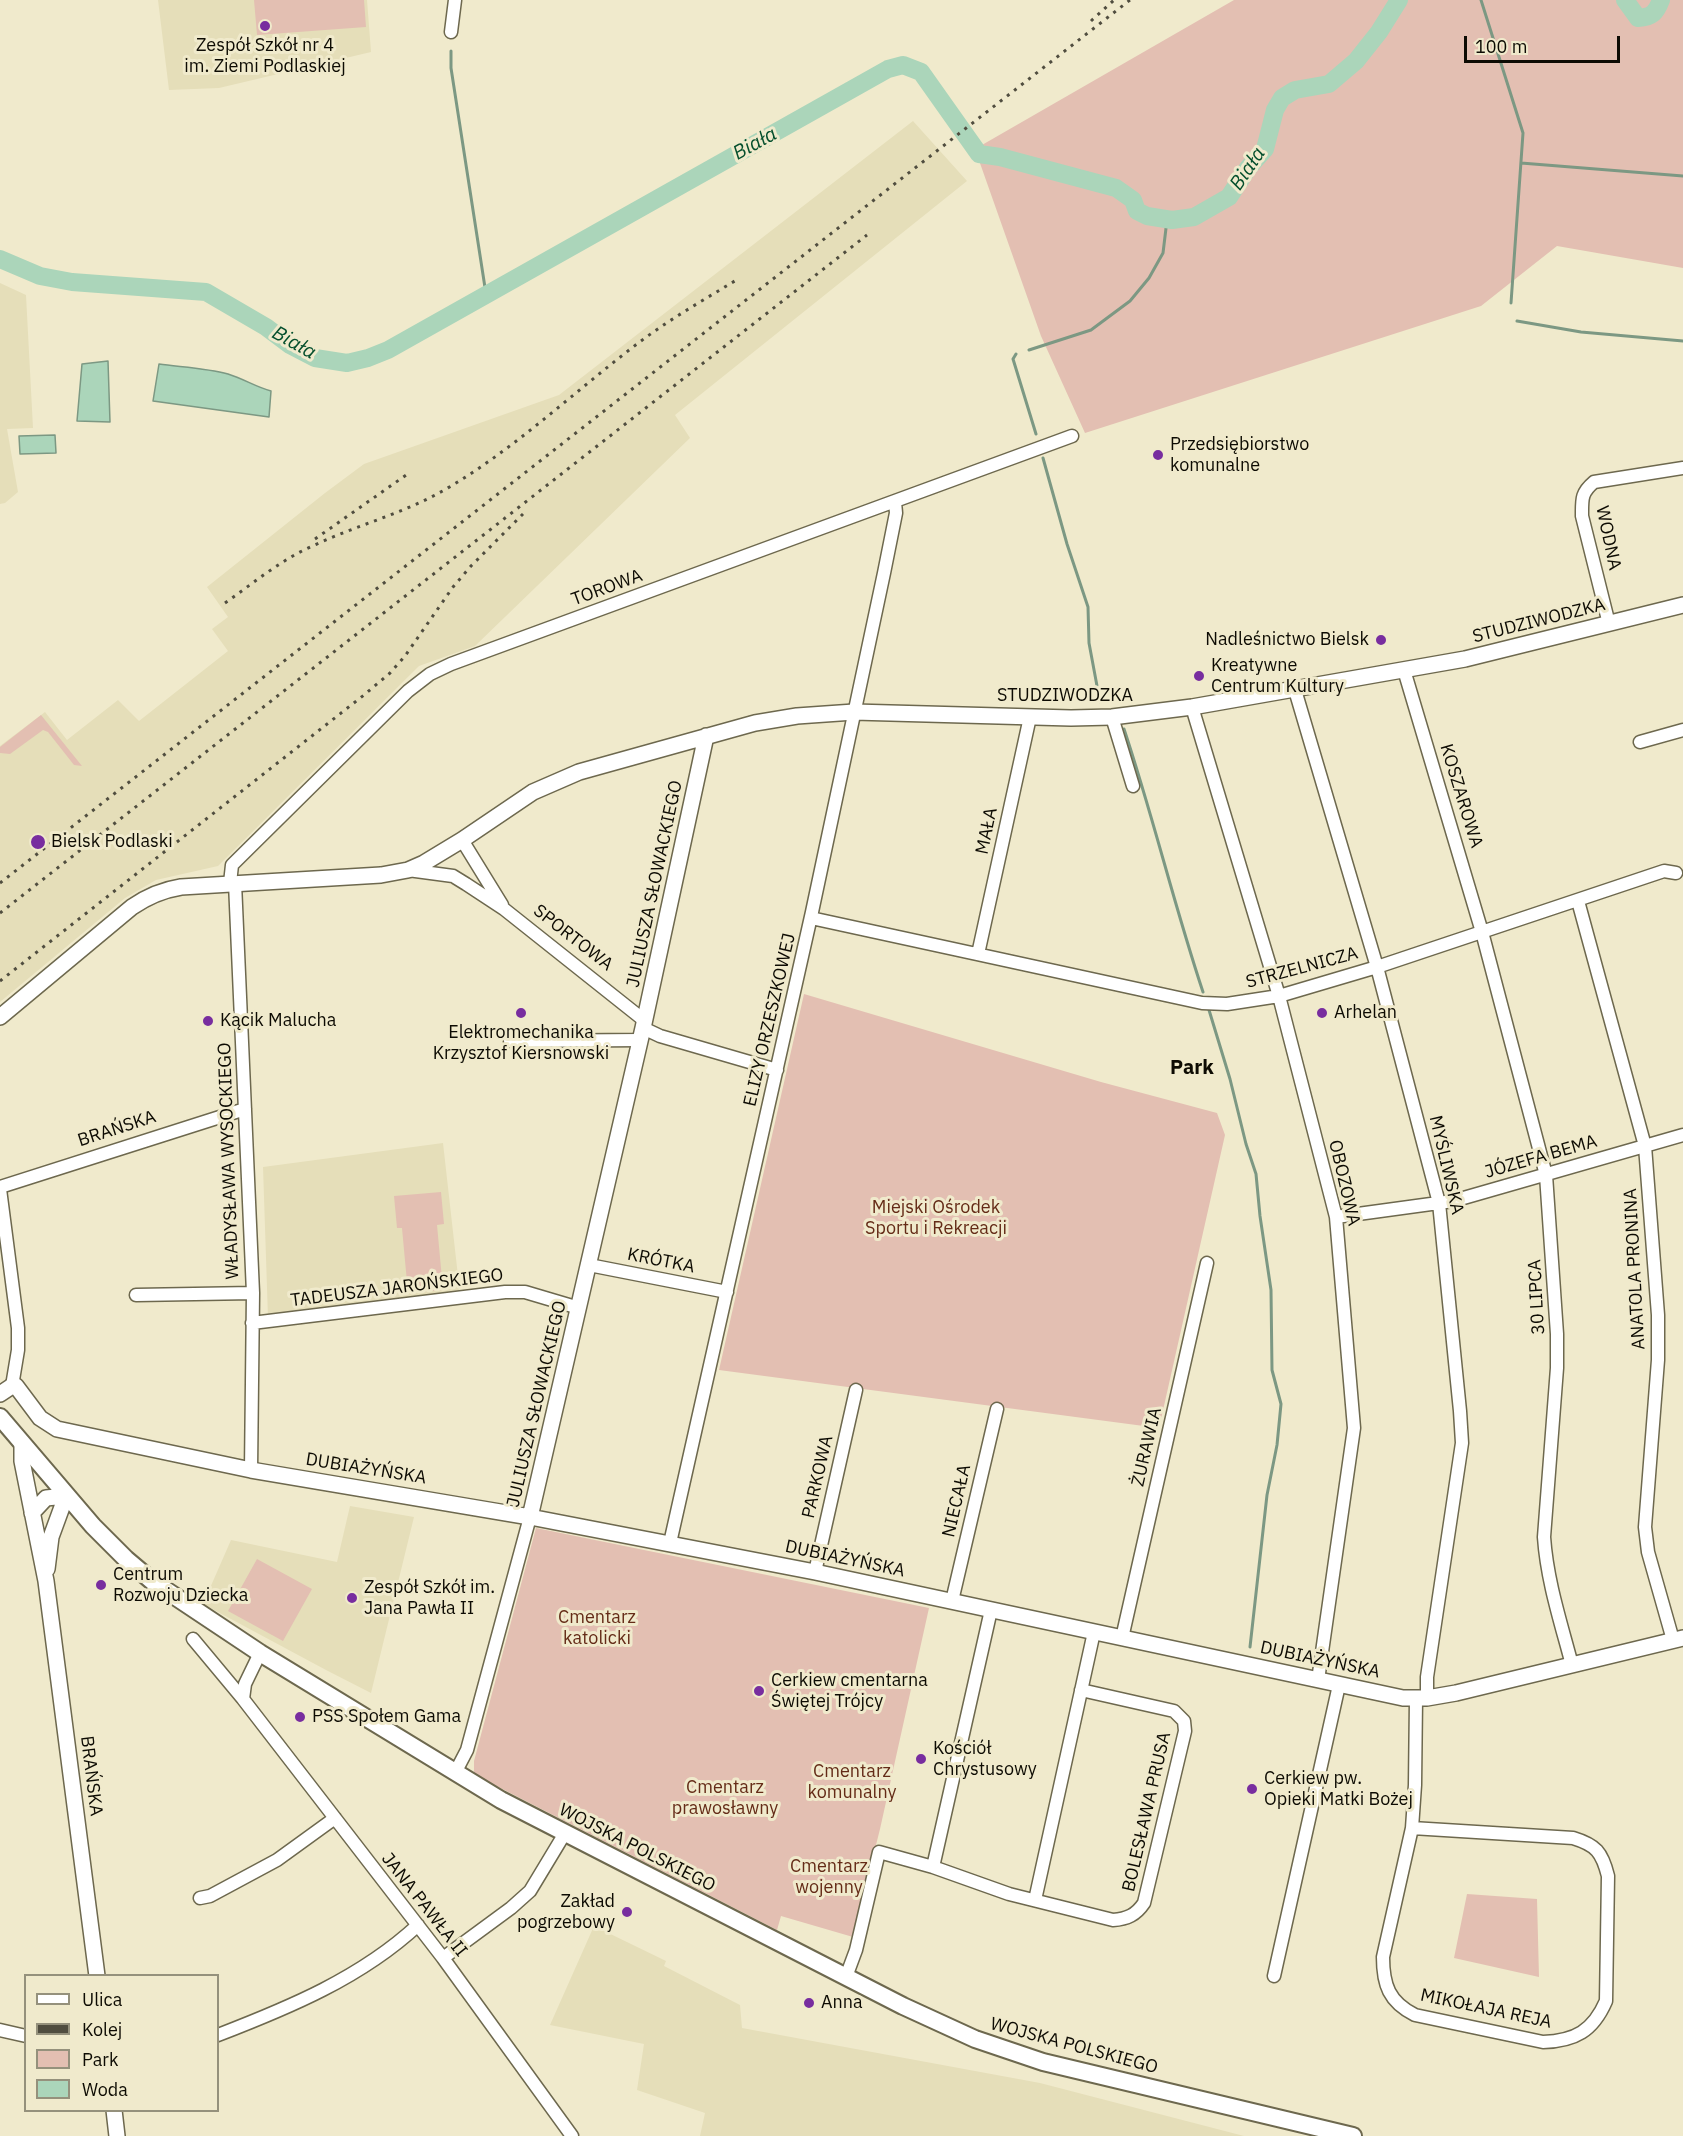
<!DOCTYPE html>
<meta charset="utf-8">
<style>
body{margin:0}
#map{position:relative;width:1683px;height:2136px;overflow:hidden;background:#f0eacc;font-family:"IBM Plex Sans",sans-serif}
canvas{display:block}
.legend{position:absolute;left:24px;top:1974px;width:195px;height:138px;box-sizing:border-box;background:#f0eacc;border:2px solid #95917c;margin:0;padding:8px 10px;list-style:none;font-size:18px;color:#0d0b03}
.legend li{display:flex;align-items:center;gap:12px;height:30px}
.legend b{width:30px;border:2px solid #95917c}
.scale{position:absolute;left:1464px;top:36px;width:156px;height:27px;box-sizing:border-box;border:3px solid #0d0b03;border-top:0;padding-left:8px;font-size:18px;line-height:21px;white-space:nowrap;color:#0d0b03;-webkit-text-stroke:4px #f0eacc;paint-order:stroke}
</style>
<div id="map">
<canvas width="1683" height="2136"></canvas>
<ul class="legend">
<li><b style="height:8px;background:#fff"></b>Ulica</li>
<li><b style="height:8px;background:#504d3f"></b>Kolej</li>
<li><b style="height:16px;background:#e3bfb2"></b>Park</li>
<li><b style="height:16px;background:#abd5ba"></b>Woda</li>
</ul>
<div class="scale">100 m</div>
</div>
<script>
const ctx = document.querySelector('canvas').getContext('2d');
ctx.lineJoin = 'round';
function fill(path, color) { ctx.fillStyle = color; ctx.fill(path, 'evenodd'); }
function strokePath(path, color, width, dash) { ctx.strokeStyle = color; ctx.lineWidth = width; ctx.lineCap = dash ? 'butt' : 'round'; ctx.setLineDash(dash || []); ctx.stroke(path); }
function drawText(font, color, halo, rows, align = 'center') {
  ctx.font = font + ' "IBM Plex Sans",sans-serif'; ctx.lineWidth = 6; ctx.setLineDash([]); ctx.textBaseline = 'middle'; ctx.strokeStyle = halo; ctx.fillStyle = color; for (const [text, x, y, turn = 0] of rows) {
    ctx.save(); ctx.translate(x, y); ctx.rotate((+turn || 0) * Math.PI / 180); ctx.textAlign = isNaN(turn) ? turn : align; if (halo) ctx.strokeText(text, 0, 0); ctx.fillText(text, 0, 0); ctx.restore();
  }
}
fill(new Path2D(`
 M158,0H367L371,52L219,88L169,90Z
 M913,121L967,181L675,415L690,438L475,646L419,666L218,866L156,880L125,898L0,1002V746L45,712L67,740L118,700L139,721L228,651L212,629L228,617L207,587L325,493L364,464L559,395Z
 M0,283L26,295L33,428L7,429L18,492L5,503L0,504Z
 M443,1143L460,1294L268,1318L263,1167Z
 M350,1506L414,1517L371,1693L326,1670L203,1604L231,1540L337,1562Z
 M594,1926L666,1961L664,1966L740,2005L742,2028L1040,2083L1244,2136H700L705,2113L637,2090L644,2044L550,2025Z`), '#e5deb9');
fill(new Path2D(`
 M254,0H364L366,27L257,35Z
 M1234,0H1683V268L1557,246L1481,306L1085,433L1041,336L975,149Z
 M41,715L82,766L74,765L48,732L43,730L10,754L0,753V747Z
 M804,994L1101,1082L1217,1113L1225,1135L1159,1428L719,1370Z
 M441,1192L444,1224L437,1225L443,1290L408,1293L402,1228H397L394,1196Z
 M536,1528L929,1608L880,1829L853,1937L781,1916L777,1930L477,1776L474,1772V1761Z
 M257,1559L312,1589L283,1641L228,1611Z
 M1467,1894L1537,1899L1539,1977L1454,1958Z`), '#e3bfb2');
const water = new Path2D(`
 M108,361L110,422L77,421L82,364Z
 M159,364C181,367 207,368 228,374C244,379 256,387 271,391L269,417L153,401Z
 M55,435L56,453L20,454L19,436Z`);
fill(water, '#abd5ba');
strokePath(water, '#7c9883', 1.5);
strokePath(new Path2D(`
 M1481,0L1523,133L1511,303
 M451,51V68L486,294
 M1521,163L1683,176
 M1517,321L1581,332L1683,341
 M1029,350L1091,330L1130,301L1149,278L1163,253L1167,220
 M1016,354L1013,359L1036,434
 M1043,458L1067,544L1088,607L1089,643L1100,702
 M1124,729C1153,816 1174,905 1203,992
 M1209,1010L1230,1079L1246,1144L1256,1174L1260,1216L1271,1290L1272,1370L1281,1404L1277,1445L1267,1495L1250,1647`), '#7c9883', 3);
strokePath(new Path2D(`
 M1625,0L1638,18C1652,17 1656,13 1661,0
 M0,259L40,276L72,282L206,292L266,327L290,345L315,358L347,363L368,358L388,350L888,69L903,65L921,72L979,154L1000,157L1116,188L1133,200L1137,211L1147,216L1172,220L1194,217L1229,197L1248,168L1265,149L1275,110L1282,98L1295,90L1329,84L1356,61L1379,32L1399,0`), '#abd5ba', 18);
const minor = new Path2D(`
 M451,32L455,0
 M1609,624L1582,516C1582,499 1581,493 1594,482L1683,468
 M1404,670L1482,932L1546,1175L1557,1334V1368L1544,1537C1547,1581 1561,1623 1572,1665
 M1295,690L1377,967L1439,1203L1460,1411L1462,1443L1427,1677V1698
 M1192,707L1279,996L1336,1217L1354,1428L1318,1680
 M1112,717L1133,786
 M1640,742L1683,730
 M462,840L502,905
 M408,870L453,876L466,884L504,909L645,1021
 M230,883L232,865L408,691L430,674L451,664L1072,436
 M235,883L253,1293L251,1470
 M1578,901L1645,1146L1658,1315V1360L1645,1527L1648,1552L1673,1640
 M811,918L1202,1003L1227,1004L1279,996L1377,967L1664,871L1676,873
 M978,954L1030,717
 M643,1028L660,1036L777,1070
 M510,1041L641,1040
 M0,1187L245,1109
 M0,1189L18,1328V1350L12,1386
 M1336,1217L1453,1201L1683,1135
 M589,1265L727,1292
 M136,1295L253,1293
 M252,1323L505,1292H525L579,1308
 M670,1543L812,912L884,573L896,513L895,502
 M815,1572L856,1390
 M952,1601L997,1409
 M1122,1638L1207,1263
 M193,1639L243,1699L443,1958L572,2136
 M243,1699L245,1684L260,1653
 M455,1773L467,1750L530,1517
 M1412,1828L1573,1838C1596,1845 1602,1852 1608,1876L1606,2001C1593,2031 1575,2041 1543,2042L1415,2015C1389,2002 1383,1985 1383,1957L1412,1828L1415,1785L1416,1699
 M933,1867L1009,1894L1113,1920C1127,1919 1136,1915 1144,1903L1185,1731L1184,1721L1174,1711L1081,1690
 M200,1898L210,1896L277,1860L335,1818
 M1035,1900L1094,1632
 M443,1958L511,1908L530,1891L565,1833
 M1274,1976L1339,1685
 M846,1977L856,1950L879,1852L933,1867L991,1610
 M0,2030L26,2036
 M218,2035C288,2008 361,1978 418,1925`);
const tertiary = new Path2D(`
 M0,1017L132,907C148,896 162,890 181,887L381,875L408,870L424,863L462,840L533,792L579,772L755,723L797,716L854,712L1071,718L1112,717L1192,707L1465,659L1683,605
 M0,1394L12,1386H16L40,1418L57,1429L251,1470L530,1517L815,1572L1403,1698H1427L1456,1693L1683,1638
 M22,1443V1461L46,1581L97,1976
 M32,1513L46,1498L66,1496L51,1537L47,1569
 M530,1517L643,1028L706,736
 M114,2110L117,2136`);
const secondary = new Path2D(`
 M0,1417L93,1526L126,1559L152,1581L260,1653L501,1800L903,2006L975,2039L1043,2062L1353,2136`);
strokePath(minor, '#6d684e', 15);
strokePath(tertiary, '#6d684e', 18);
strokePath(secondary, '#6d684e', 20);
strokePath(minor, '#fff', 12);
strokePath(tertiary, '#fff', 15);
strokePath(secondary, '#fff', 16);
strokePath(new Path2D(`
 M1091,21L1114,0
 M315,539L409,473
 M225,603C255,582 283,558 317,544C360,524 405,513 446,489C518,447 579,387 645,338C675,316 707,298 738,279
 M0,883L1130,0
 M0,913L867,235
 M0,981L364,695L390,673L405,656L453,587L471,566L523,514`), '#504d3f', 3, [3, 6]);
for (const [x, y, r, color] of [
 [265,26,6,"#782d9f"],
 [1158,455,6,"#782d9f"],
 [1381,640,6,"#782d9f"],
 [1199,676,6,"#782d9f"],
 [38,842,8,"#782d9f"],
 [521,1013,6,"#782d9f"],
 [1322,1013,6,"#782d9f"],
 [208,1021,6,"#782d9f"],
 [101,1585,6,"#782d9f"],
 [352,1598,6,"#782d9f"],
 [759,1691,6,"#782d9f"],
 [300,1717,6,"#782d9f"],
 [921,1759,6,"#782d9f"],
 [1252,1789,6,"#782d9f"],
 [627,1912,6,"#782d9f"],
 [809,2003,6,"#782d9f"]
]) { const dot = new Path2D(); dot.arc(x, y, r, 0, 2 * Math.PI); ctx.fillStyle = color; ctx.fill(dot); strokePath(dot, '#f0eacc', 2); }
drawText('18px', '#0d0b03', '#f0eacc', [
 ["Zespół Szkół nr 4",265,46,"center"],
 ["im. Ziemi Podlaskiej",265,67,"center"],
 ["Przedsiębiorstwo",1170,445],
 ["komunalne",1170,466],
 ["Nadleśnictwo Bielsk",1369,640,"right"],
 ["Kreatywne",1211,666],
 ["Centrum Kultury",1211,687],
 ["Bielsk Podlaski",51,842],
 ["Arhelan",1334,1013],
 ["Kącik Malucha",220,1021],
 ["Elektromechanika",521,1033,"center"],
 ["Krzysztof Kiersnowski",521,1054,"center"],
 ["Centrum",113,1575],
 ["Rozwoju Dziecka",113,1596],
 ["Zespół Szkół im.",364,1588],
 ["Jana Pawła II",364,1609],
 ["Cerkiew cmentarna",771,1681],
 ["Świętej Trójcy",771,1702],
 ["PSS Społem Gama",312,1717],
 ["Kościół",933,1749],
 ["Chrystusowy",933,1770],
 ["Cerkiew pw.",1264,1779],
 ["Opieki Matki Bożej",1264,1800],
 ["Zakład",615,1902,"right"],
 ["pogrzebowy",615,1923,"right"],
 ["Anna",821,2003]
], 'left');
drawText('18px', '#0d0b03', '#f0eacc', [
 ["WODNA",1608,538,78],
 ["TOROWA",607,588,-20],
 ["STUDZIWODZKA",1539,621,-14],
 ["STUDZIWODZKA",1065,696],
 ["KOSZAROWA",1461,796,73],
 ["MAŁA",987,831,-78],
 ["JULIUSZA SŁOWACKIEGO",655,884,-78],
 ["SPORTOWA",573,938,38],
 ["STRZELNICZA",1302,968,-15],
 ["ELIZY ORZESZKOWEJ",770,1020,-77],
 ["BRAŃSKA",117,1129,-18],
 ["JÓZEFA BEMA",1541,1157,-16],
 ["WŁADYSŁAWA WYSOCKIEGO",229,1161,-92],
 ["MYŚLIWSKA",1446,1165,77],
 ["OBOZOWA",1344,1183,77],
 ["KRÓTKA",661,1261,11],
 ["ANATOLA PRONINA",1635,1269,-93],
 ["TADEUSZA JAROŃSKIEGO",397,1288,-7],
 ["30 LIPCA",1537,1297,-93],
 ["JULIUSZA SŁOWACKIEGO",537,1404,-77],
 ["ŻURAWIA",1147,1447,-77],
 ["DUBIAŻYŃSKA",366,1469,9],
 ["PARKOWA",818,1477,-77],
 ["NIECAŁA",957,1501,-77],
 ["DUBIAŻYŃSKA",845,1559,12],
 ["DUBIAŻYŃSKA",1320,1660,12],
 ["BRAŃSKA",91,1776,83],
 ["BOLESŁAWA PRUSA",1147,1812,-77],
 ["WOJSKA POLSKIEGO",637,1848,27],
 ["JANA PAWŁA II",424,1905,52],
 ["MIKOŁAJA REJA",1486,2009,12],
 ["WOJSKA POLSKIEGO",1074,2046,15]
]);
drawText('18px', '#642b17', '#f0eacc', [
 ["Miejski Ośrodek",936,1208],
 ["Sportu i Rekreacji",936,1229],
 ["Cmentarz",597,1618],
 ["katolicki",597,1639],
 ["Cmentarz",852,1772],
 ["komunalny",852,1793],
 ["Cmentarz",725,1788],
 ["prawosławny",725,1809],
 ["Cmentarz",829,1867],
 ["wojenny",829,1888]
]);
drawText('italic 20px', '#054f2d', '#f0eacc', [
 ["Biała",755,144,-29],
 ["Biała",1248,169,-56],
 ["Biała",294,343,29]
]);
drawText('bold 20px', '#0d0b03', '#f0eacc', [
 ["Park",1192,1068]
]);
</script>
